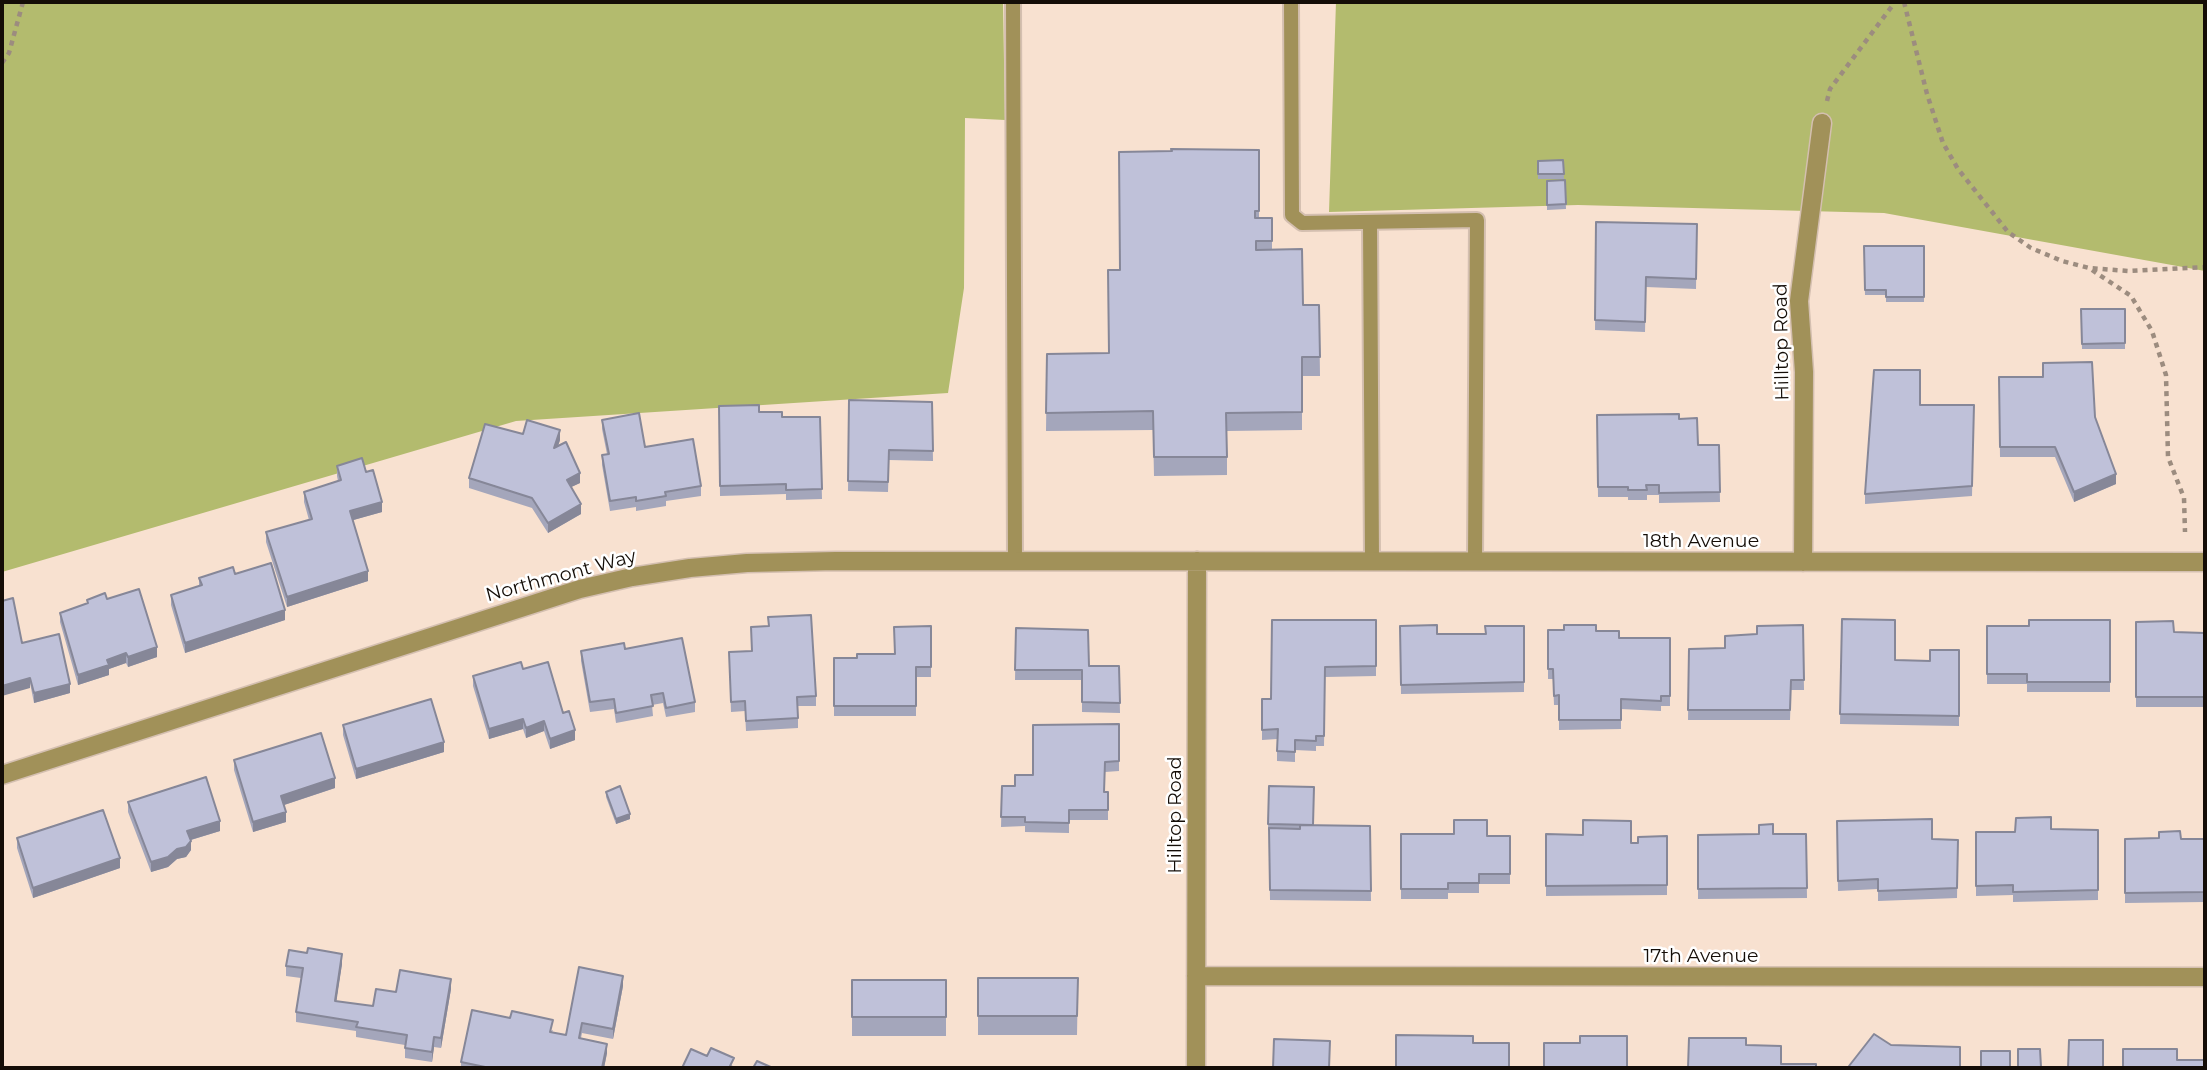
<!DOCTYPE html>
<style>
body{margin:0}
#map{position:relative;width:2207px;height:1070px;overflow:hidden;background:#f8e1d0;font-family:Montserrat,sans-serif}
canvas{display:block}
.frame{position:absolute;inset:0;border:4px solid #140d07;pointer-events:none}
</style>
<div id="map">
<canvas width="2207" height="1070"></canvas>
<div class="frame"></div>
</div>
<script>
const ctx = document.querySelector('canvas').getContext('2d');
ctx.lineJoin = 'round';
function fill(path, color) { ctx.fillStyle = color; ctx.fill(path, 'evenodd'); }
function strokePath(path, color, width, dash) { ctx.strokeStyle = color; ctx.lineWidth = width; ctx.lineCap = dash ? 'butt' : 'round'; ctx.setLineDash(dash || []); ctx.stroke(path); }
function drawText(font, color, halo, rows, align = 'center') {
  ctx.font = font + ' Montserrat,sans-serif'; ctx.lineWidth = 5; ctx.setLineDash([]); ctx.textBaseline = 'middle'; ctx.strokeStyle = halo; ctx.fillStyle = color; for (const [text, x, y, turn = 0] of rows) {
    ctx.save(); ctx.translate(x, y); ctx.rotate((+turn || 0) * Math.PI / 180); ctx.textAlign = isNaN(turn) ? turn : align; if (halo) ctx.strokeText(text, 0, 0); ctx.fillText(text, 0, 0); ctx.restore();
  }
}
fill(new Path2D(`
 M2,2H1003L1005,120L965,118L964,288L948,393L516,421L2,572Z
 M1336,2H2205V271L1884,213L1578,205L1329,212Z`), '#b3bb6e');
const lane = new Path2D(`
 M1013,2L1015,561
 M1291,2L1292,215L1302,223L1477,220L1475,561
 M1370,222L1372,561`);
const street = new Path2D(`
 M1803,562L1804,372L1799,301L1822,123
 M2,775L580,589L632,577L690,568L747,563L836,561L2205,562
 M1196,976L2205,977
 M1196,1068L1197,561`);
strokePath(lane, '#d4bfb0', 18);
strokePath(street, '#d4bfb0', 21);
strokePath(new Path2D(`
 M1904,2L1927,94L1943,143L1958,169L2008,232L2031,248L2062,261L2089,268L2128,271L2205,267
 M2,63L9,53L23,2
 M1827,101L1830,89L1895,2
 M2092,270L2131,296L2152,331L2166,375L2168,457L2184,498L2185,532`), '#9c8c7f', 4.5, [5, 5]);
strokePath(lane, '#a19159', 14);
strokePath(street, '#a19159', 18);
fill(new Path2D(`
 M1259,150V218H1272V250L1303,305H1319L1320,376H1302V430L1227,431V475L1154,476L1153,430L1046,431L1047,354L1109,353Z
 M1563,160L1564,179H1538V161Z
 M1565,180L1566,209L1547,210V181Z
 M1596,222L1697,224L1696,289L1646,287L1645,332L1595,330Z
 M1864,246H1924V302H1886V295H1865Z
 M2081,309H2125V349H2082Z
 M1999,377L2095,417L2116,484L2074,502L2055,457H2000Z
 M849,400L932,402L933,461L889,460L888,492L848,491Z
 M1920,405H1974L1972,496L1865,504V494Z
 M719,406L759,412L782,417H820L822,499L786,500V494L720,496Z
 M1597,415L1679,419L1698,445H1719L1720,502L1659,503V495H1647V500H1628V497H1598Z
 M602,420L645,447L701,486V496L666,501V506L636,511V507L610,511L602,465V455L607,454L602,429Z
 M523,434L560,440L558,446L580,483L571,487L581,514L548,533L532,508L469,488V478Z
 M337,466L366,472L382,512L353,520L368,581L287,607L266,542V532L309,520L304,502V492L338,481L337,476Z
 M235,574L285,620L185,653L171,605V595L199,586V578Z
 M107,599L157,657L128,667L126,663L109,669V675L78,685L60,622V613L87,604V600Z
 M1842,619L1895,660L1930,661L1959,650V726L1840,724Z
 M1376,620V676L1325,677L1324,746H1316V751L1295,750V762L1277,761V739L1262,740V699H1271Z
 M2110,620V692H2027V684H1987V626H2029Z
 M2136,622L2174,632L2205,633V707H2136Z
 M1803,625L1804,690H1791L1790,720H1688L1689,649L1725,648L1757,634Z
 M931,626V677H916V716H834V658H857L894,654Z
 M1400,626L1437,634H1485L1524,626V692L1401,694Z
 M1016,628L1089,666H1119L1120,713L1082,712V680H1015Z
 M1548,630L1596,631L1619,638H1670V706H1661V711L1621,709V729L1559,730V705H1554L1553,679H1548Z
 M22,643L70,693L34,703Z
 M625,649L695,702V712L666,717L663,703L652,705L653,716L616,723L614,709L590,712L581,661V651Z
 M729,652L816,696V706H798V728L746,731L745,711L731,712Z
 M523,669L563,713L575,740L550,749L544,731L526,738L523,729L489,739L473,686V676Z
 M1119,724V771L1105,772L1104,792H1108V820H1069V833L1025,832V826L1001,827L1002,786H1015L1033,775Z
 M343,725L444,752L356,779L343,735Z
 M234,760L335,788L284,805L286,822L253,832L234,770Z
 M1269,786L1313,825L1370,826L1371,901L1270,900L1269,829H1268Z
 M606,792L630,819L616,824L606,797Z
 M128,802L220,831L191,840V850L186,857L177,859L168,867L151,872L128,812Z
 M1837,821L1932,839L1958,840L1957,898L1878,901V889L1838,891Z
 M2051,829L2098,830V900L2013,902V895L1976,896V832H2015Z
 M1401,834L1510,836V884H1479V893H1448V899H1401Z
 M1546,834L1631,843H1638L1667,836V895L1546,896Z
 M1806,834L1807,898L1698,899V835Z
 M17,838L120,868L33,898L17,848Z
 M2125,839H2205V902L2125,903Z
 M342,964L336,1001L373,1006L396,992L451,989L441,1048L434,1047L432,1062L405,1058V1045L356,1037V1031L296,1022V1012L301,978L286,976V966Z
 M978,978H1078L1077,1035H978Z
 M852,980H946V1036H852Z
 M623,986L613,1039L582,1033L581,1038L607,1053L604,1068H461V1062L553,1030L552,1032L566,1035Z`), '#a4a6bb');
fill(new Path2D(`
 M560,430V440L554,458V448Z
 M580,473V483L567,489V480Z
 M2116,474V484L2074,502V492Z
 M382,502V512L350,521V511Z
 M581,504V514L548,533V523Z
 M368,571V581L287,607V597Z
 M285,610V620L185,653V643Z
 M157,647V657L128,667V657Z
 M126,653V663L109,669V675L78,685V675L107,660Z
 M30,678V688L2,696V686Z
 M70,684V693L34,703V693Z
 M523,719V729L489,739V729Z
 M544,721V731L526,738V728Z
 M575,730V740L550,749V739Z
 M444,742V752L356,779V769Z
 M335,778V788L281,806V796Z
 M286,812V822L253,832V822Z
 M630,814V819L616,824V819Z
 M220,821V831L187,841V831Z
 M191,841V850L186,857L177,859L168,867L151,872V862L177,849Z
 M120,858V868L33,898V888Z
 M342,954V964L335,1011V1001Z
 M623,976V986L613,1039V1029Z
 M451,979V989L441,1048V1038Z
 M434,1037V1047L432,1062V1052Z
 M607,1044V1053L604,1068H602Z`), '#868798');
const building = new Path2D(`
 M1171,149L1259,150V211H1255V218H1272V241H1256V250L1302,249L1303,305H1319L1320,357H1302V412L1226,413L1227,457H1154L1153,411L1046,413L1047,354L1109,353L1108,270H1120L1119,152L1172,151Z
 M1563,160L1564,174H1538V161Z
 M1565,180L1566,204L1547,205V181Z
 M1596,222L1697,224L1696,279L1646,277L1645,322L1595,320Z
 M1864,246H1924V297H1886V290H1865Z
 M2081,309H2125V343L2082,344Z
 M2092,362L2095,417L2116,474L2074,492L2055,447H2000L1999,377H2043V363Z
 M1874,370H1920V405H1974L1972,486L1865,494Z
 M849,400L932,402L933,451L889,450L888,482L848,481Z
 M759,405V412H782V417H820L822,489L786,490V484L720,486L719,406Z
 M639,413L645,447L693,439L701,486L665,492L666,496L636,501V497L610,501L602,455L609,454L602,420Z
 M1679,414V419L1697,418L1698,445H1719L1720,492L1659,493V485H1646L1647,490H1628V487H1598L1597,415Z
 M527,420L560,430L554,448L566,442L580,473L567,480L581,504L548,523L532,498L469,478L485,424L523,434Z
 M362,458L366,472L373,470L382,502L350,511L368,571L287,597L266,532L312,519L304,492L341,480L337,466Z
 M271,563L285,610L185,643L171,595L202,585L199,578L233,567L235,574Z
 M139,589L157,647L128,657L126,653L107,660L109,665L78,675L60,613L88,603L87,600L105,593L107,599Z
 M13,598L22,643L59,634L70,684L34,693L30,678L2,686V601Z
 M811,615L816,696L797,697L798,718L746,721L745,701L731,702L729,652L752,651L751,627L769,626L768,617Z
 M1842,619L1895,620V660L1930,661V650H1959V716L1840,714Z
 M1272,620H1376V666L1325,667L1324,736H1316V741L1295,740V752L1277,751L1278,729L1262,730V699H1271Z
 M2029,620H2110V682H2027V674H1987V626H2029Z
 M2173,621L2174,632L2205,633V697H2136V622Z
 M1437,625V634H1486L1485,626H1524V682L1401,685L1400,626Z
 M1564,625H1596V631H1619V638H1670V696H1661V701L1621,699V720H1559V695L1554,696L1553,669H1548V630H1564Z
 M1803,625L1804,680H1791L1790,710H1688L1689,649L1725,648V636L1757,634V626Z
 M931,626V667H916V706H834V658H857V654H895L894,627Z
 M1016,628L1088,630L1089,666H1119L1120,703L1082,702V670H1015Z
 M682,638L695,702L666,708L663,693L651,695L653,706L616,713L614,699L590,702L581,651L624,643L625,649Z
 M521,662L523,669L548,662L563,713L569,711L575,730L550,739L544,721L526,728L523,719L489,729L473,676Z
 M431,699L444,742L356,769L343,725Z
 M1119,724V761L1105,762L1104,792H1108V810H1069V823L1025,822V817H1001L1002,786H1015V775H1033V725Z
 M321,733L335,778L281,796L286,812L253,822L234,760Z
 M206,777L220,821L187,831L191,841L186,847L177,849L168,857L151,862L128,802Z
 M620,786L630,814L616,819L606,792Z
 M1269,786L1314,787L1313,825L1268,824Z
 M103,810L120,858L33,888L17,838Z
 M2051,817V829L2098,830V890L2013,892V885L1976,886V832H2015L2016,818Z
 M1932,819V839L1958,840L1957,888L1878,891V879L1838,881L1837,821Z
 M1454,820H1487V836H1510V874H1479V883H1448V889H1401V834H1454Z
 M1583,820L1631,821V843H1638V837L1667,836V885L1546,886V834L1583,835Z
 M1773,824V834H1806L1807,888L1698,889V835L1759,834V825Z
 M1300,825L1370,826L1371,891L1270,890L1269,828L1300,829Z
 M2180,831L2181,839H2205V892L2125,893V839L2159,838V832Z
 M308,948L342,954L335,1001L373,1006L376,989L396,992L400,970L451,979L441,1038L434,1037L432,1052L405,1048L407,1035L356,1027L358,1022L296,1012L303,968L286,966L289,950L307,953Z
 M579,967L623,976L613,1029L582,1023L579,1038L607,1044L602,1068H490L461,1062L472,1010L510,1018L512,1011L553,1020L550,1032L566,1035Z
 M978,978H1078L1077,1016H978Z
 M852,980H946V1017H852Z
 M1874,1034L1891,1045L1960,1047V1068H1853L1849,1066Z
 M1396,1035L1473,1036V1043H1509V1068H1396Z
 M1580,1036H1627V1068H1544V1043H1580Z
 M1689,1038H1746V1045L1781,1046V1064H1816V1068H1688Z
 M1274,1039L1330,1041L1329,1068H1273Z
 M2069,1040H2103V1068H2068Z
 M711,1048L734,1058L730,1066L735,1068H682L691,1049L707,1056Z
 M2018,1049H2040L2041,1067H2056V1068H1981V1051H2010V1068H2018Z
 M2123,1049H2177V1060H2205V1068H2123Z
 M757,1061L773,1068H753Z`);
fill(building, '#bfc1d9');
strokePath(building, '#868798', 2);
drawText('19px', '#140d07', '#fff', [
 ["Hilltop Road",1782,342,-91],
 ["18th Avenue",1701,541],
 ["Northmont Way",561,576,-15],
 ["Hilltop Road",1175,815,-90],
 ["17th Avenue",1701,956]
]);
</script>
